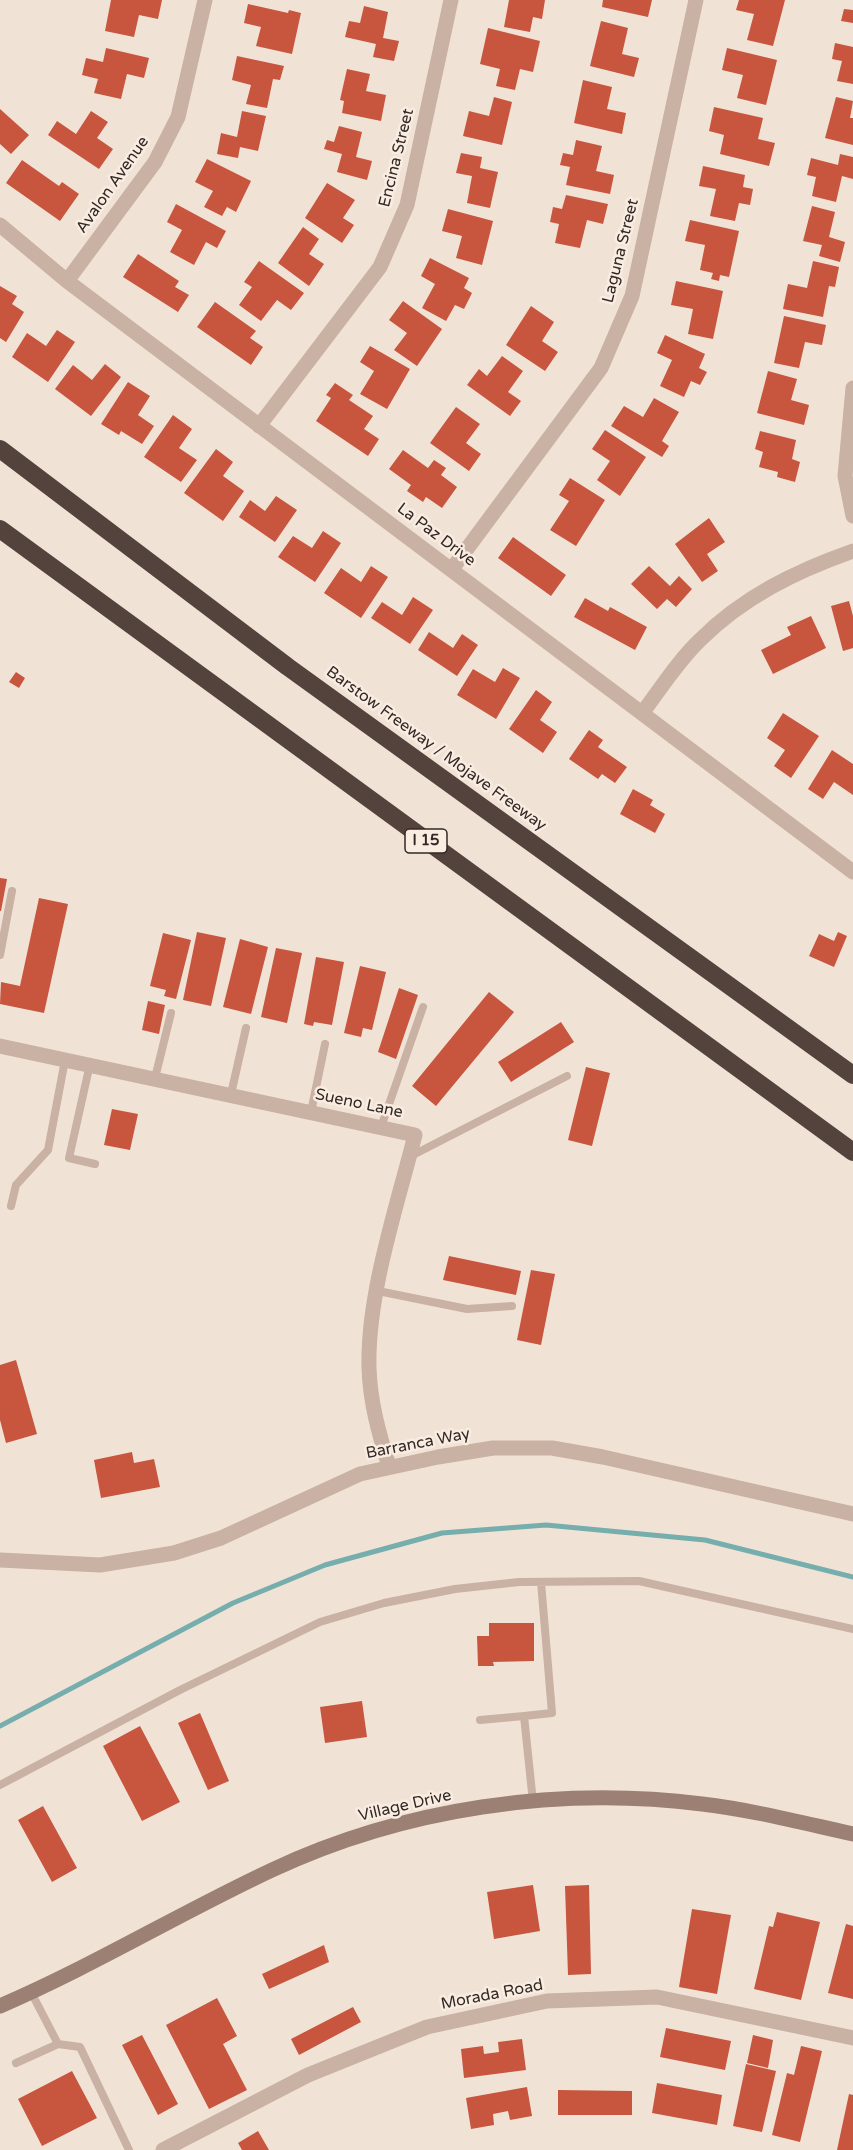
<!DOCTYPE html>
<style>
body{margin:0}
canvas{display:block;background:#f1e2d6}
</style>
<canvas width="853" height="2150"></canvas>
<script>
const ctx = document.querySelector('canvas').getContext('2d');
ctx.lineJoin = 'round';
function strokePath(path, color, width, dash) { ctx.strokeStyle = color; ctx.lineWidth = width; ctx.lineCap = dash ? 'butt' : 'round'; ctx.setLineDash(dash || []); ctx.stroke(path); }
function fill(path, color) { ctx.fillStyle = color; ctx.fill(path, 'evenodd'); }
function drawText(font, color, halo, rows, align = 'center') {
  ctx.font = font + ' "Varela Round",sans-serif'; ctx.lineWidth = 5; ctx.setLineDash([]); ctx.textBaseline = 'middle'; ctx.strokeStyle = halo; ctx.fillStyle = color; for (const [text, x, y, turn = 0] of rows) {
    ctx.save(); ctx.translate(x, y); ctx.rotate((+turn || 0) * Math.PI / 180); ctx.textAlign = isNaN(turn) ? turn : align; if (halo) ctx.strokeText(text, 0, 0); ctx.fillText(text, 0, 0); ctx.restore();
  }
}
strokePath(new Path2D(`
 M0,1726L233,1603L325,1565L442,1533L546,1525L705,1540L853,1577`), '#75aeac', 5);
fill(new Path2D(`
 M111,0H162L158,19L139,15L134,37L105,31Z
 M509,0H545L542,19L533,17L530,32L504,27Z
 M603,0H652L648,17L602,7Z
 M739,0H785L773,46L747,40L754,14L736,10Z
 M248,4L288,13L289,10L301,13L292,54L256,46L261,27L244,23Z
 M364,6L388,12L383,38L399,41L394,61L373,57L376,44L345,37L349,21L360,23Z
 M844,9L853,10V23L841,21Z
 M601,21L628,28L622,54L639,58L634,77L590,66Z
 M488,28L540,41L533,72L520,69L515,90L496,86L500,69L480,64Z
 M835,43L853,47V84L837,81L842,61L832,59Z
 M106,48L149,58L144,78L127,74L121,99L94,93L98,79L82,75L86,58L103,62Z
 M727,48L777,60L766,105L737,98L743,75L722,70Z
 M237,56L284,66L280,80L273,79L267,108L246,104L251,85L232,80Z
 M347,69L370,74L366,91L386,95L381,121L342,113L344,101L340,100Z
 M583,80L612,87L607,109L626,113L622,134L574,123Z
 M494,97L512,102L502,145L463,136L469,111L489,116Z
 M836,97L853,101L850,118H853V145L825,138Z
 M714,107L763,118L758,139L775,143L769,166L720,154L724,135L709,131Z
 M0,109L29,135L11,154L0,144Z
 M91,111L108,122L97,138L113,149L99,169L48,135L57,121L76,134Z
 M242,111L266,116L258,151L240,147L238,158L217,154L221,133L237,137Z
 M339,126L362,132L356,157L372,161L367,180L337,172L342,154L324,149L327,140L334,142Z
 M576,140L602,146L596,171L614,175L610,194L566,185L570,167L560,165L563,153L573,155Z
 M461,153L482,157L480,168L498,172L490,208L467,203L472,176L456,173Z
 M840,154L853,157V179L842,176L836,202L812,196L816,177L807,175L811,158L838,165Z
 M207,159L251,181L236,212L227,207L222,216L204,207L213,191L195,182Z
 M22,160L59,186L62,182L79,194L60,221L6,183Z
 M703,166L745,175L743,187L753,189L750,205L739,203L735,221L710,216L716,189L699,186Z
 M327,183L355,200L343,218L354,225L342,243L305,218Z
 M566,195L608,204L603,224L587,220L580,248L555,243L559,224L550,222L553,207L562,209Z
 M176,204L226,231L217,248L206,242L194,265L170,252L182,230L167,222Z
 M812,206L835,212L829,237L845,242L840,262L819,256L822,245L803,241Z
 M448,209L493,221L482,265L456,258L462,236L442,231Z
 M690,220L739,231L729,277L720,275L719,281L711,279L713,273L700,270L705,245L685,241Z
 M303,227L319,239L309,254L324,264L309,286L278,263Z
 M138,254L179,281L175,287L189,295L178,312L123,277Z
 M430,258L469,278L464,288L472,293L464,309L455,305L446,321L422,308L435,284L421,276Z
 M259,261L304,293L291,310L277,300L261,321L239,305L252,287L244,282Z
 M813,261L839,267L835,287L829,286L823,317L783,309L788,284L807,288Z
 M676,281L723,291L713,339L688,334L693,309L671,305Z
 M0,286L17,296L12,304L24,312L6,342L0,338Z
 M403,301L442,329L417,366L394,350L407,333L389,320Z
 M215,302L256,331L250,338L263,347L251,365L197,327Z
 M531,306L554,322L542,341L558,352L545,371L506,345Z
 M784,316L826,325L822,345L805,342L799,368L774,363Z
 M57,330L75,342L48,382L12,357L27,333L46,346Z
 M665,335L705,354L699,368L707,372L700,385L691,381L684,397L660,386L672,360L657,353Z
 M370,346L410,369L387,409L360,394L374,371L360,362Z
 M502,356L523,371L508,392L521,401L510,416L467,385L479,369L487,376Z
 M105,364L121,377L91,416L55,389L73,365L92,380Z
 M768,371L797,379L791,400L809,405L804,425L757,413Z
 M128,382L150,396L138,415L154,426L142,444L121,431L119,435L101,424Z
 M335,383L353,395L349,400L373,416L364,429L379,439L368,456L316,421L331,398L326,395Z
 M654,398L679,412L662,441L669,446L662,457L611,426L624,406L643,417Z
 M456,407L480,424L466,443L481,454L469,471L430,443Z
 M173,415L192,429L179,448L197,460L181,482L144,457Z
 M605,430L646,457L620,496L597,480L610,461L592,449Z
 M760,431L796,440L792,459L800,462L795,482L777,477L778,472L759,467L763,452L755,449Z
 M216,449L233,462L223,476L244,491L223,521L184,493Z
 M403,450L428,468L434,460L446,468L441,475L457,487L442,508L426,497L423,502L407,491L411,485L389,469Z
 M570,478L605,500L576,546L550,530L569,501L559,495Z
 M276,496L297,510L275,542L239,517L250,500L265,511Z
 M709,518L725,542L707,554L718,571L702,582L675,544Z
 M323,531L341,543L315,582L278,557L293,536L312,548Z
 M513,537L566,575L551,596L498,558Z
 M371,566L388,577L361,618L324,593L341,568L361,582Z
 M649,566L670,586L679,576L692,589L676,607L667,599L657,609L631,584Z
 M413,597L433,610L410,644L371,618L382,602L402,615Z
 M585,598L608,611L610,607L647,627L635,650L574,617Z
 M849,601L853,616V648L843,651L831,606Z
 M811,616L826,648L773,674L761,650L791,635L787,627Z
 M429,632L453,648L462,634L478,645L457,676L418,650Z
 M503,668L520,678L496,719L457,695L473,669L495,682Z
 M16,672L25,678L19,688L9,682Z
 M536,690L552,702L540,720L557,732L543,753L509,729Z
 M783,713L819,736L791,778L774,766L785,750L767,738Z
 M589,730L603,740L598,747L627,767L615,783L602,774L598,779L569,759Z
 M832,750L853,764V795L834,782L823,799L808,789Z
 M633,789L653,800L650,805L665,814L655,833L620,814Z
 M0,878L7,879L1,911H0Z
 M39,898L68,904L44,1013L0,1004L1,982L20,986Z
 M197,932L226,938L211,1006L183,1000Z
 M838,932L847,936L834,967L809,956L819,934L834,941Z
 M163,933L191,940L176,999L164,996L166,990L150,986Z
 M240,939L268,947L251,1014L223,1007Z
 M276,948L302,953L287,1023L261,1017Z
 M316,957L344,962L332,1025L314,1022L313,1026L304,1024Z
 M360,966L386,972L372,1030L363,1028L361,1037L344,1033Z
 M399,988L418,995L396,1059L378,1052Z
 M489,992L514,1012L436,1106L412,1086Z
 M148,1001L165,1005L159,1034L142,1030Z
 M561,1022L574,1042L511,1082L498,1062Z
 M586,1067L610,1073L592,1146L568,1140Z
 M112,1109L138,1114L130,1150L104,1145Z
 M449,1256L521,1271L516,1295L443,1280Z
 M531,1270L555,1274L541,1345L517,1340Z
 M16,1360L37,1434L6,1443L0,1420V1365Z
 M132,1452L134,1463L154,1459L160,1487L101,1498L94,1460Z
 M489,1623H534V1661L493,1662L494,1666H478L477,1636H489Z
 M362,1701L367,1737L325,1743L320,1707Z
 M200,1713L229,1781L208,1790L178,1723Z
 M140,1726L180,1802L142,1821L103,1746Z
 M43,1806L77,1868L52,1882L18,1820Z
 M533,1885L540,1931L494,1939L487,1892Z
 M589,1885L591,1974L568,1975L565,1886Z
 M692,1909L731,1915L717,1994L679,1987Z
 M777,1912L820,1922L801,2000L754,1989L769,1926L773,1927Z
 M846,1924L853,1926V1999L828,1993Z
 M324,1945L329,1962L269,1989L262,1974Z
 M217,1998L237,2036L223,2044L247,2090L209,2109L166,2025Z
 M353,2007L361,2022L299,2055L291,2039Z
 M666,2028L731,2041L725,2070L660,2057Z
 M142,2035L178,2104L158,2115L122,2045Z
 M753,2035L773,2040L768,2068L747,2063Z
 M522,2039L526,2070L464,2078L461,2049L483,2046L484,2054L499,2052L498,2042Z
 M801,2046L822,2051L800,2142L772,2135L787,2073L794,2075Z
 M746,2064L776,2071L762,2132L733,2126Z
 M72,2071L97,2118L42,2146L18,2099Z
 M657,2083L722,2095L717,2125L652,2113Z
 M527,2087L532,2116L510,2120L508,2111L493,2114L494,2125L471,2129L466,2098Z
 M558,2090L632,2091V2115H558Z
 M849,2094L853,2095V2150H837Z
 M258,2131L269,2150H242L238,2143Z`), '#c8553e');
strokePath(new Path2D(`
 M0,955L12,891
 M90,1064L69,1158L95,1164
 M155,1078L171,1013
 M231,1094L246,1028
 M311,1112L325,1044
 M381,1127L423,1007
 M411,1156L567,1076
 M11,1206L16,1185L48,1150L65,1060
 M378,1291L467,1309L512,1306
 M480,1720L524,1716
 M0,1785L180,1690L320,1622L384,1603L455,1589L519,1582L639,1581L853,1629
 M533,1802L524,1716L552,1713L541,1582
 M58,2044L80,2047L129,2150
 M16,2063L58,2044L31,1992`), '#c9b1a3', 8);
strokePath(new Path2D(`
 M0,225L67,281L853,872
 M67,281L155,162L178,117L205,0
 M853,388L845,476L853,516
 M259,426L380,267L407,205L451,0
 M452,569L601,368L632,296L696,0
 M643,712C661,688 678,661 700,640C743,597 796,571 853,551
 M0,1046L415,1135C397,1206 367,1295 369,1368C370,1402 379,1434 389,1466
 M0,1560L100,1565L174,1553L221,1538L360,1474L438,1457L493,1448H552L603,1457L853,1514
 M163,2150L308,2075L427,2027L547,2001L657,1997L853,2038`), '#c9b1a3', 15);
strokePath(new Path2D(`
 M0,2006C93,1966 180,1913 272,1870C404,1808 557,1786 702,1804C753,1810 803,1823 853,1834`), '#9c8074', 15);
strokePath(new Path2D(`
 M0,449L288,667L853,1075
 M0,529L853,1152`), '#54423c', 18);
for (const [x, y, w] of [
 [426,841,42]
]) { const box = new Path2D(); box.roundRect(x - w / 2, y - 12, w, 24, 4.5); ctx.fillStyle = '#f9ede2'; ctx.fill(box); strokePath(box, '#332825', 1.5); }
drawText('bold 15px', '#332825', null, [
 ["I 15",426,841]
]);
drawText('16px', '#332825', '#f9ede2', [
 ["Encina Street",397,158,-76],
 ["Avalon Avenue",113,185,-55],
 ["Laguna Street",621,251,-76],
 ["La Paz Drive",436,535,37],
 ["Barstow Freeway / Mojave Freeway",436,749,36],
 ["Sueno Lane",359,1104,12],
 ["Barranca Way",418,1444,-11],
 ["Village Drive",405,1806,-13],
 ["Morada Road",492,1995,-11]
]);
</script>
